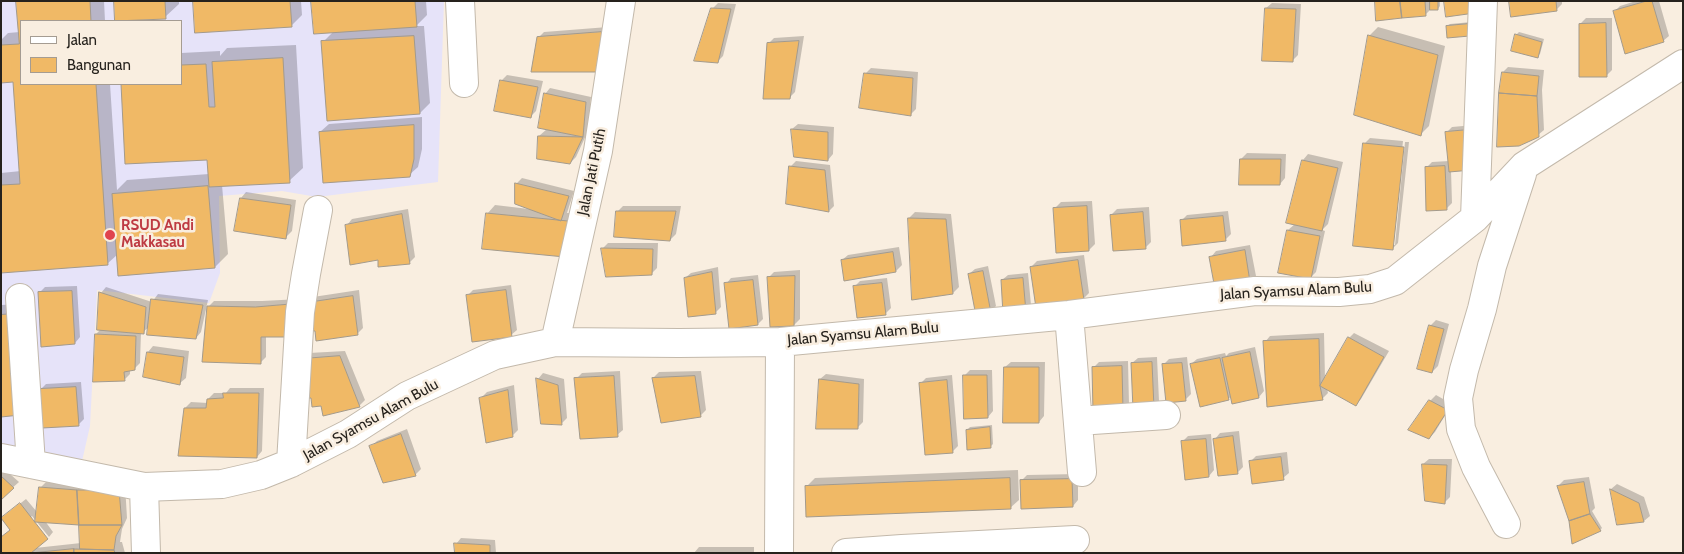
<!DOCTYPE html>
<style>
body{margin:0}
#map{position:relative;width:1684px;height:554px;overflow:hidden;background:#f9eee0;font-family:Cabin,sans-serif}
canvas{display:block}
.frame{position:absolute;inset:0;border:2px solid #26221d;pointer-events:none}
.legend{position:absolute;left:20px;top:20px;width:162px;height:65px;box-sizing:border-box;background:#f9eee0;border:1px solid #a59c92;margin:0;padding:6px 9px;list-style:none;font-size:15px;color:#26221d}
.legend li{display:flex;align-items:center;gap:10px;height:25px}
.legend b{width:25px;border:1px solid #a59c92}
</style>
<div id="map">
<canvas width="1684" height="554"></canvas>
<div class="frame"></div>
<ul class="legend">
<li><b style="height:6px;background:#fff"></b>Jalan</li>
<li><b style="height:14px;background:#f0b966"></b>Bangunan</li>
</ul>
</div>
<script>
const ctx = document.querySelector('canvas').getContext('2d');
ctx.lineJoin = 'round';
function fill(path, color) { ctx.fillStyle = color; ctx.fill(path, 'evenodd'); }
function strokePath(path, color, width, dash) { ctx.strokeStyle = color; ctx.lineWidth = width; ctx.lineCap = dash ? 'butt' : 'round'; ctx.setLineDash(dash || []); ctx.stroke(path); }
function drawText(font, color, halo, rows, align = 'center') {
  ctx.font = font + ' Cabin,sans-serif'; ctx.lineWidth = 5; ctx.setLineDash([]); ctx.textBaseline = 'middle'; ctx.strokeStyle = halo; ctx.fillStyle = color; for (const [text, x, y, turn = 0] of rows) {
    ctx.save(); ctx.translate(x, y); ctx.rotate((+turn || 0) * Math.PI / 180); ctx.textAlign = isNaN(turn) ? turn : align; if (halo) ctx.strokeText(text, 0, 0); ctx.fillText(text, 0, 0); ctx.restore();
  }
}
fill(new Path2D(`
 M1,1H444L438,182L317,197L282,191L219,196L220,273L209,303L97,290L90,426L80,470L1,453ZM21,21H181V84H21Z`), '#e6e3f9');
fill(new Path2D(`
 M18,1H104L105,21H21V84H110L117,190L127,180L209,174L208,158L126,163L122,84H181V53L220,51V56L227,48L296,45L303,168L289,181L222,185L228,254L215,267L118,254L107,264L1,271V173L21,171L15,81H1V40L8,33L20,32Z
 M115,1H179V4L165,17Z
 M195,1H301L302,15L291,26Z
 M313,1H426L427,15L416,26H424L430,103L420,113L323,42L333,32Z
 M1377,1H1440V6L1438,9H1431L1425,15Z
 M1510,1H1562V4L1556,10Z
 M1636,1H1659L1669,36L1663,41L1614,12L1620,6Z
 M718,3L736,4L723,56L717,62L712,9Z
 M1272,3L1301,4L1298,55L1292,61L1266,8Z
 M1586,18H1612V70L1606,76L1580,24Z
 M1482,21L1483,31L1447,26L1450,24Z
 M608,27L600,70L539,37L544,32Z
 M1378,27L1445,46L1429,126L1421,134L1369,36Z
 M1519,32L1544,39L1540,54L1537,56L1516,35Z
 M804,36L795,92L789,98L768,44L774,38Z
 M1508,67L1544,70L1542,90L1544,130L1538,135L1503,72Z
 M871,68L918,72L916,109L910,115L865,74Z
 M507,75L543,81L536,111L530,117L501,81Z
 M550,88L591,97L588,131L576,157L570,163L539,136L547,129L545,94Z
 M422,117V149L418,167L409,175L320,132L329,124Z
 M798,124L834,127L833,154L828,160L792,129Z
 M1474,125L1451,170L1452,203L1447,208L1426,168L1432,162L1449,161L1446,133L1452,127Z
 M1370,138L1403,141L1392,245H1395L1405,142H1409L1398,243L1392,249L1364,144Z
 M1247,153L1286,154L1285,178L1280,184L1241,159Z
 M1308,154L1343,162L1328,224L1322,230L1325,231L1316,272L1310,278L1280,272L1288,230L1295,224L1288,222L1303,160Z
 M796,161L830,165L834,206L829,211L790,167Z
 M522,178L574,191L567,213H575L573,247L487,214L495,205L529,209L516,184Z
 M246,192L296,200L292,231L286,237L241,198Z
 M1092,201L1095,244L1089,250L1055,208L1061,202Z
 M623,206H681L676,234L670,240L617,212Z
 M1149,207L1151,242L1146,247L1111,215L1117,209Z
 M408,209L415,257L409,263L347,225L352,219Z
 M1228,211L1231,234L1225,240L1181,221L1187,215Z
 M915,212L951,214L959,287L953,293L909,218Z
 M608,243H658L657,268L651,274L602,249Z
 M1250,245L1256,276L1250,281L1211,257L1216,251Z
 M899,247L902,265L896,271L842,260L848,255Z
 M1084,255L1089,293L1083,299L1031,267L1037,261Z
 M988,266L996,306L990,312L969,274L975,269Z
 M718,267L721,307L715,313L685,278L691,273Z
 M800,270V319L794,325L769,277L774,272Z
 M1028,273L1031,305L1025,311L1002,280L1008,275Z
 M758,275L763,319L758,324L726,284L731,278Z
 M887,278L891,308L885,314L854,287L860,281Z
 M511,285L517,330L511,335L467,296L473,290Z
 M77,286L80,337L75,343L39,293L45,287Z
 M106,287L152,302L158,294L208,300L201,332L196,338L149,327L143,332H141L140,363L134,369H130V374L124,380L96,334L101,329V293Z
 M359,290L363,328L357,334L317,339L313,297Z
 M300,299L266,336V357L260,363L208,307L214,301H262Z
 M21,304L1,416V305Z
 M1436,320L1449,324L1438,366L1432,372L1430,326Z
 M1324,333L1325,379L1349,338L1354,333L1389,351L1361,399L1356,405L1327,389L1328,393L1322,399L1265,342L1270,336Z
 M153,346L189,351L186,378L180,383L148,352Z
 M1255,347L1264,391L1259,397L1232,396L1228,399L1191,364L1197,359L1225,353L1226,356L1229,353Z
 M345,351L365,400L360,405L324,415L309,353Z
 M1157,357L1159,401L1153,407L1132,363L1138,358Z
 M1187,357L1191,394L1185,400L1163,365L1169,359Z
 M1128,361L1129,404L1123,409L1093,368L1099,362Z
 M1011,362H1045L1044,416L1039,422L1005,367Z
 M970,370H992L993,411L988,417L964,376Z
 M620,371L623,430L617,435L576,379L582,373Z
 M701,371L706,410L700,416L653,378L659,372Z
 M543,373L564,379L567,418L561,424L538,379Z
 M826,374L864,379L863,422L857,428L820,379Z
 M952,375L958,446L952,452L921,383L926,378Z
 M81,382L84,419L78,425L40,390L46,384Z
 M514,385L518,430L512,436L481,398L487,392Z
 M230,388H264L262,451L257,457L185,408L191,402L208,403V399L214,393H226Z
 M1436,395L1452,404L1435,432L1429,438L1430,401Z
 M992,425L993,444L991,446L967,430L970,427Z
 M407,429L421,469L415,475L371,447L377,441Z
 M1239,431L1243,467L1237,473L1215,439L1220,433Z
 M1211,434L1214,470L1209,476L1182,442L1188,436Z
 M1287,452L1289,473L1283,478L1250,462L1256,456Z
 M1429,459H1452L1450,497L1444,503L1423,464Z
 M1,466L19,482L1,498Z
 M1018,470L1019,500L1010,508L806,487L815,478Z
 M1078,474V500L1073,506L1021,481L1027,475Z
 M1589,477L1595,508L1592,511L1602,528L1600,530L1571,521L1558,486L1564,480Z
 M46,482L84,485H125L127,518L122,529L120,542H122L125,553H32V550L11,530L8,513L26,499L37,512L40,488ZM32,516L49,537L53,532L45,521L80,524L81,543L35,548L30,518Z
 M1617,484L1644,497L1650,516L1644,521L1618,524L1611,489Z
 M461,538L495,540L496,553H456V544Z
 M699,547H754V553H694Z`), '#0003');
const building = new Path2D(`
 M16,1H90L91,21H21V84H96L108,265L1,273V185L20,184L13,82L1,83V45L19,44Z
 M114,1H165L166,19L115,21Z
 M193,1H290L292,27L195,33Z
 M311,1H415L417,27L314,34Z
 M1375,1H1400L1402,18L1376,21Z
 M1400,1H1425L1426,16L1402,18Z
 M1430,1H1438V10H1430Z
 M1444,1H1481L1482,12L1446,17Z
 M1509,1H1556L1557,11L1511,17Z
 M1647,1H1652L1664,42L1625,54L1613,11Z
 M711,8L731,9L718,63L694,61Z
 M1265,8L1296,9L1293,62L1262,61Z
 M1480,23L1481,35L1447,38L1446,26Z
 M1606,23L1607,77H1579V24Z
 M602,32L601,72H531L537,37Z
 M1515,34L1542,42L1538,58L1511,51Z
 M1368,35L1438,55L1421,136L1354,115Z
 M414,36L420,114L327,121L321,41Z
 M799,41L790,99H763L767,43Z
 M283,58L290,183L209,187L207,160L125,164L121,84H181V65L206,64L209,107H215L212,62Z
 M1502,72L1539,76L1537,96L1499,93Z
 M864,73L913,78L911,116L859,108Z
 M500,80L538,87L531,118L494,111Z
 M544,93L586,102L583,137L538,128Z
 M1499,93L1537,96L1539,137L1519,146L1497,147Z
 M414,125V159L410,177L323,183L319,132Z
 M791,129L828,132V161L794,157Z
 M1468,130L1472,170L1449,172L1445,132Z
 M538,136L583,137L570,164L537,159Z
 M1363,143L1404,147L1393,250L1353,246Z
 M1240,159H1281L1280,185H1239Z
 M1302,160L1338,168L1322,231L1286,223Z
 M789,166L825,170L829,212L786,204Z
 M1445,166L1447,210L1426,211L1425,167Z
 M515,183L569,196L561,221L515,204Z
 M208,186L215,268L118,276L112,194Z
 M240,198L291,205L286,239L234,231Z
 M1087,206L1089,251L1056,253L1053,208Z
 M616,211H676L670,241L614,237Z
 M1143,212L1146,249L1113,251L1110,215Z
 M486,213L568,221L565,257L482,249Z
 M402,214L410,264L378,267V260L350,265L345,225Z
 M1223,216L1226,241L1182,246L1180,220Z
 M908,218L946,219L953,294L912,300Z
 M1287,230L1320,236L1311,279L1278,273Z
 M601,248L653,249L652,275L606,277Z
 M1245,250L1250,282L1215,289L1209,257Z
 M893,252L896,272L844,281L841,260Z
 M1078,260L1084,300L1036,308L1030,267Z
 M983,271L991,313L976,316L968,274Z
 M712,272L716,314L688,317L684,278Z
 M795,276L794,326L770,327L767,277Z
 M1023,278L1026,312L1003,314L1001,280Z
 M753,280L758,325L729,329L724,283Z
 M882,283L886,315L857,318L853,286Z
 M506,290L512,337L472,342L466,295Z
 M72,291L75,344L41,347L38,292Z
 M99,292L146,307L144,334L97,330Z
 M353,296L358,335L316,341L315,331L307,330L306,303Z
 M151,299L203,305L196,339L147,335Z
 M295,304L297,337H261V364L202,362L207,306L255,307Z
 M11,314L20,415L1,417V315Z
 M1429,325L1444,329L1432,373L1417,369Z
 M95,334L136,336L135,370L124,372L125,381L93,382Z
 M1348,337L1384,357L1356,406L1320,386Z
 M1319,339L1320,386L1323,400L1267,407L1263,341Z
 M147,352L184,357L180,385L143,377Z
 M1250,352L1259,398L1232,404L1222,358Z
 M340,356L360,407L323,416L321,406L312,407L311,398H306L302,359Z
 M1220,358L1229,400L1200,407L1190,364Z
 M1152,362L1154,408L1133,409L1131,363Z
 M1182,363L1186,401L1166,403L1162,364Z
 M1122,366L1123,410L1093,411L1092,367Z
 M1004,367H1039V423H1003Z
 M963,375H987L988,418L964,419Z
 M614,376L618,437L580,439L574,378Z
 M695,376L701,417L661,423L652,378Z
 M536,378L558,385L562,425L541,424Z
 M819,379L859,384L858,429H816Z
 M947,380L953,453L925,455L919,383Z
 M76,387L79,426L42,428L39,389Z
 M508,390L513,437L486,443L479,398Z
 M223,393H259L257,458L178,456L184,408H206L207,399L223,398Z
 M1429,400L1448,410L1429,439L1408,430Z
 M990,427L991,448L967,450L966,430Z
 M401,434L416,476L383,483L369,446Z
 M1233,436L1238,474L1218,476L1213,439Z
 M1206,439L1209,477L1185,480L1181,441Z
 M1281,457L1284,480L1252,484L1249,461Z
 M1422,464L1447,465L1445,504L1425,501Z
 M1,476L14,488L1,500Z
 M1010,478L1011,509L806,517L805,486Z
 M1072,479L1073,507L1021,509L1020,480Z
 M1584,482L1590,514L1569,521L1557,486Z
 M39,487L77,490L79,525L35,522Z
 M1610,489L1639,503L1644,522L1617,525Z
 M77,490H119L122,525H79Z
 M20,503L48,539L31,553H1V537L10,530L1,518Z
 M1590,514L1601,531L1572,544L1569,521Z
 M79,525H122L116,536L114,550L80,549Z
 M454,543L490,545V553H455Z
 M74,549L114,550L115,553H74Z
 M74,549V553H31Z`);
fill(building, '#f0b966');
strokePath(building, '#a39a8c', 1);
const minor = new Path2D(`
 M460,1L464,83
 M1475,218L1483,1
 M20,298L31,464
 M1069,315L1082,472
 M555,342L598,151L621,1
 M1078,421L1166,415
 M1,458L144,487L222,484L261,475L291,463L348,434L407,396L495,355L555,342L679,343L780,342L1069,315L1255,291L1339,292L1370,289L1395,281L1475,218L1524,166L1683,64
 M291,463L300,312L306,274L318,210
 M144,487L146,553
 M1506,524L1476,467L1461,429L1458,398L1464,370L1482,309L1492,266L1522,174
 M902,549L1075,540
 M779,553L780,342
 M846,553L902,549V553`);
strokePath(minor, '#c3b9ab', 30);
strokePath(minor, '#fff', 28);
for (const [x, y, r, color] of [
 [110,235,6,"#e0444e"]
]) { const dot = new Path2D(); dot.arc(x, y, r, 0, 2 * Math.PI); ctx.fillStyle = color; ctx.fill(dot); strokePath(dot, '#f9eee0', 2); }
drawText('15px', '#26221d', '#f9eee0', [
 ["Jalan Jati Putih",592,172,-78],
 ["Jalan Syamsu Alam Bulu",1296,291,-3],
 ["Jalan Syamsu Alam Bulu",863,334,-5],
 ["Jalan Syamsu Alam Bulu",371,420,-29]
]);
drawText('bold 15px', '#be3a42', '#f9eee0', [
 ["RSUD Andi",121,226],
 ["Makkasau",121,243]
], 'left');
</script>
